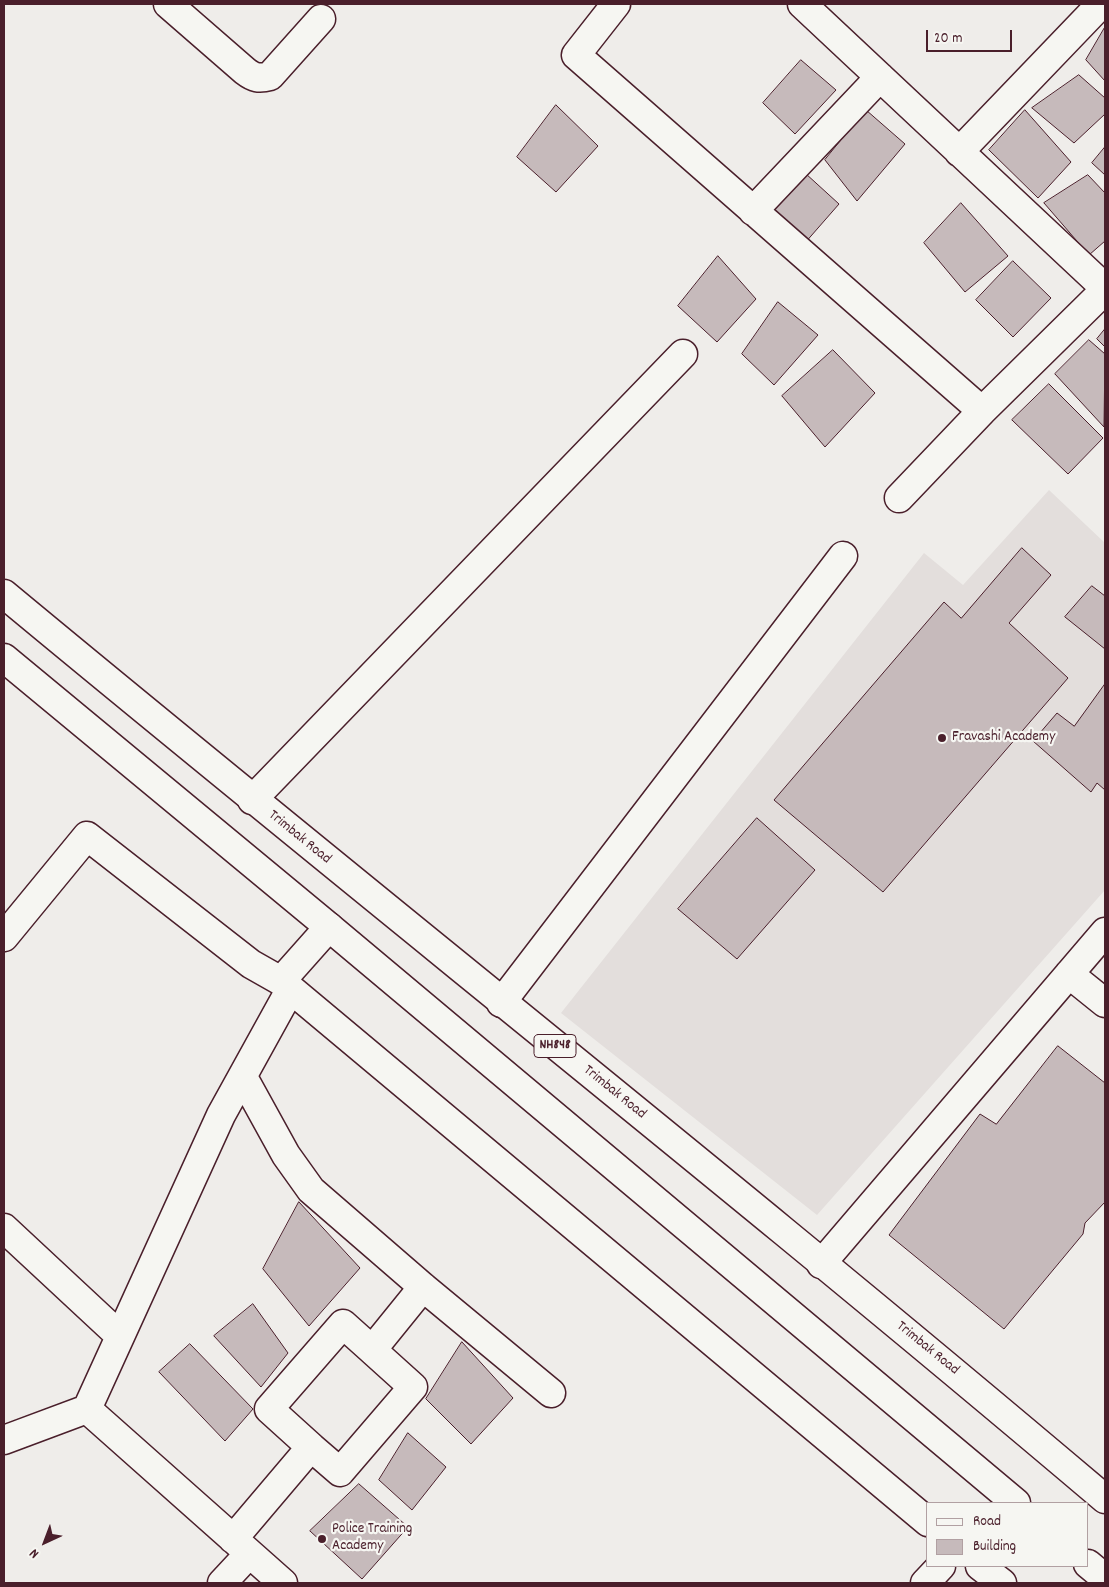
<!DOCTYPE html>
<style>
body{margin:0}
#map{position:relative;width:1109px;height:1587px;overflow:hidden;background:#efedea;font-family:Dekko,sans-serif}
canvas{display:block}
.frame{position:absolute;inset:0;border:5px solid #4a1f2b;pointer-events:none}
.legend{position:absolute;left:926px;top:1502px;width:162px;height:65px;box-sizing:border-box;background:#f6f6f2;border:1px solid #b1a0a2;margin:0;padding:6px 9px;list-style:none;font-size:15px;color:#4a1f2b}
.legend li{display:flex;align-items:center;gap:10px;height:25px}
.legend b{width:25px;border:1px solid #b1a0a2}
.north{position:absolute;left:20px;top:1517px;width:50px;height:50px;-webkit-text-stroke:4px #f6f6f2;paint-order:stroke;rotate:223deg;font-size:14px;font-weight:700;line-height:20px;text-align:center;color:#4a1f2b}
.north::after{content:'';display:block;margin:auto;width:18px;height:22px;background:#4a1f2b;clip-path:polygon(50% 0,100% 100%,50% 72%,0 100%)}
.scale{position:absolute;left:926px;top:30px;width:86px;height:22px;box-sizing:border-box;border:2px solid #4a1f2b;border-top:0;padding-left:6px;font-size:15px;line-height:18px;white-space:nowrap;color:#4a1f2b;-webkit-text-stroke:4px #f6f6f2;paint-order:stroke}
</style>
<div id="map">
<canvas width="1109" height="1587"></canvas>
<div class="frame"></div>
<ul class="legend">
<li><b style="height:6px;background:#f6f6f2"></b>Road</li>
<li><b style="height:14px;background:#c6babb"></b>Building</li>
</ul>
<div class="north">N</div>
<div class="scale">20 m</div>
</div>
<script>
const ctx = document.querySelector('canvas').getContext('2d');
ctx.lineJoin = 'round';
function fill(path, color) { ctx.fillStyle = color; ctx.fill(path, 'evenodd'); }
function strokePath(path, color, width, dash) { ctx.strokeStyle = color; ctx.lineWidth = width; ctx.lineCap = dash ? 'butt' : 'round'; ctx.setLineDash(dash || []); ctx.stroke(path); }
function drawText(font, color, halo, rows, align = 'center') {
  ctx.font = font + ' Dekko,sans-serif'; ctx.lineWidth = 4.5; ctx.setLineDash([]); ctx.textBaseline = 'middle'; ctx.strokeStyle = halo; ctx.fillStyle = color; for (const [text, x, y, turn = 0] of rows) {
    ctx.save(); ctx.translate(x, y); ctx.rotate((+turn || 0) * Math.PI / 180); ctx.textAlign = isNaN(turn) ? turn : align; if (halo) ctx.strokeText(text, 0, 0); ctx.fillText(text, 0, 0); ctx.restore();
  }
}
fill(new Path2D(`
 M1049,490L1105,543V890L817,1215L561,1013L924,553L963,585Z`), '#e3dedc');
const building = new Path2D(`
 M1105,27V81L1086,60Z
 M801,60L836,90L795,134L763,103Z
 M1079,75L1105,98V114L1074,143L1032,108Z
 M556,105L598,146L556,192L517,157Z
 M866,110L905,144L857,201L825,160Z
 M1025,110L1071,162L1038,198L989,150Z
 M1105,147V175L1092,163Z
 M805,173L839,204L804,244L770,210Z
 M1088,175L1105,193V241L1089,255L1044,203Z
 M961,203L1008,256L965,292L924,243Z
 M718,256L756,299L717,342L678,306Z
 M1013,261L1051,298L1013,337L976,300Z
 M778,302L818,335L774,385L742,354Z
 M1105,329V347L1097,339Z
 M1089,340L1105,354L1104,427L1055,374Z
 M833,350L875,393L825,447L782,396Z
 M1049,384L1103,438L1068,474L1012,420Z
 M1022,548L1051,575L1009,623L1068,678L883,892L774,800L944,602L961,618Z
 M1092,586L1105,596V649L1065,617Z
 M1105,684V790L1097,783L1091,792L1033,741L1057,713L1074,726Z
 M757,818L815,870L737,959L678,909Z
 M1058,1046L1105,1083V1202L1085,1223L1083,1234L1004,1329L889,1235L980,1114L996,1124Z
 M299,1202L360,1268L309,1326L263,1269Z
 M253,1304L288,1353L261,1387L214,1336Z
 M462,1342L513,1398L471,1444L426,1399Z
 M190,1344L253,1409L225,1441L159,1372Z
 M408,1433L446,1467L412,1510L379,1480Z
 M359,1484L408,1527L362,1579L310,1531Z`);
fill(building, '#c6babb');
strokePath(building, '#4a1f2b', 1);
const minor = new Path2D(`
 M168,4L245,71C254,78 259,79 270,76L321,19
 M616,4L576,55L982,411
 M802,4L1105,288
 M959,152L1101,4
 M753,211L880,77
 M899,498L982,411L1105,290
 M252,800L683,354
 M4,937L87,836L251,964L281,981L928,1522
 M1069,974L1105,1003
 M281,981L329,927
 M501,1003L843,556
 M243,1077L286,1155L311,1190L423,1287L551,1393
 M4,1228L120,1336
 M821,1264L1105,932
 M87,1409L283,1583
 M4,1440L87,1409L221,1115L290,990
 M311,1447L269,1409L343,1324L372,1350
 M233,1539L311,1447L340,1472L413,1387L372,1350L423,1287
 M980,1566L1002,1583
 M222,1583L249,1554
 M925,1583L941,1566`);
const highway = new Path2D(`
 M4,594C369,897 743,1192 1105,1499
 M4,658L329,927L1016,1503
 M1088,1564L1105,1578`);
strokePath(minor, '#4a1f2b', 31);
strokePath(highway, '#4a1f2b', 31);
strokePath(minor, '#f6f6f2', 28);
strokePath(highway, '#f6f6f2', 28);
for (const [x, y, r, color] of [
 [942,738,5,"#4a1f2b"],
 [322,1539,5,"#4a1f2b"]
]) { const dot = new Path2D(); dot.arc(x, y, r, 0, 2 * Math.PI); ctx.fillStyle = color; ctx.fill(dot); strokePath(dot, '#f6f6f2', 2); }
for (const [x, y, w] of [
 [555,1046,42]
]) { const box = new Path2D(); box.roundRect(x - w / 2, y - 11.5, w, 23, 4); ctx.fillStyle = '#f6f6f2'; ctx.fill(box); strokePath(box, '#4a1f2b', 1); }
drawText('bold 14px', '#4a1f2b', null, [
 ["NH848",555,1046]
]);
drawText('15px', '#4a1f2b', '#f6f6f2', [
 ["Fravashi Academy",952,738],
 ["Police Training",332,1530],
 ["Academy",332,1547]
], 'left');
drawText('15px', '#4a1f2b', '#f6f6f2', [
 ["Trimbak Road",299,838,39],
 ["Trimbak Road",614,1093,39],
 ["Trimbak Road",927,1349,39]
]);
</script>
